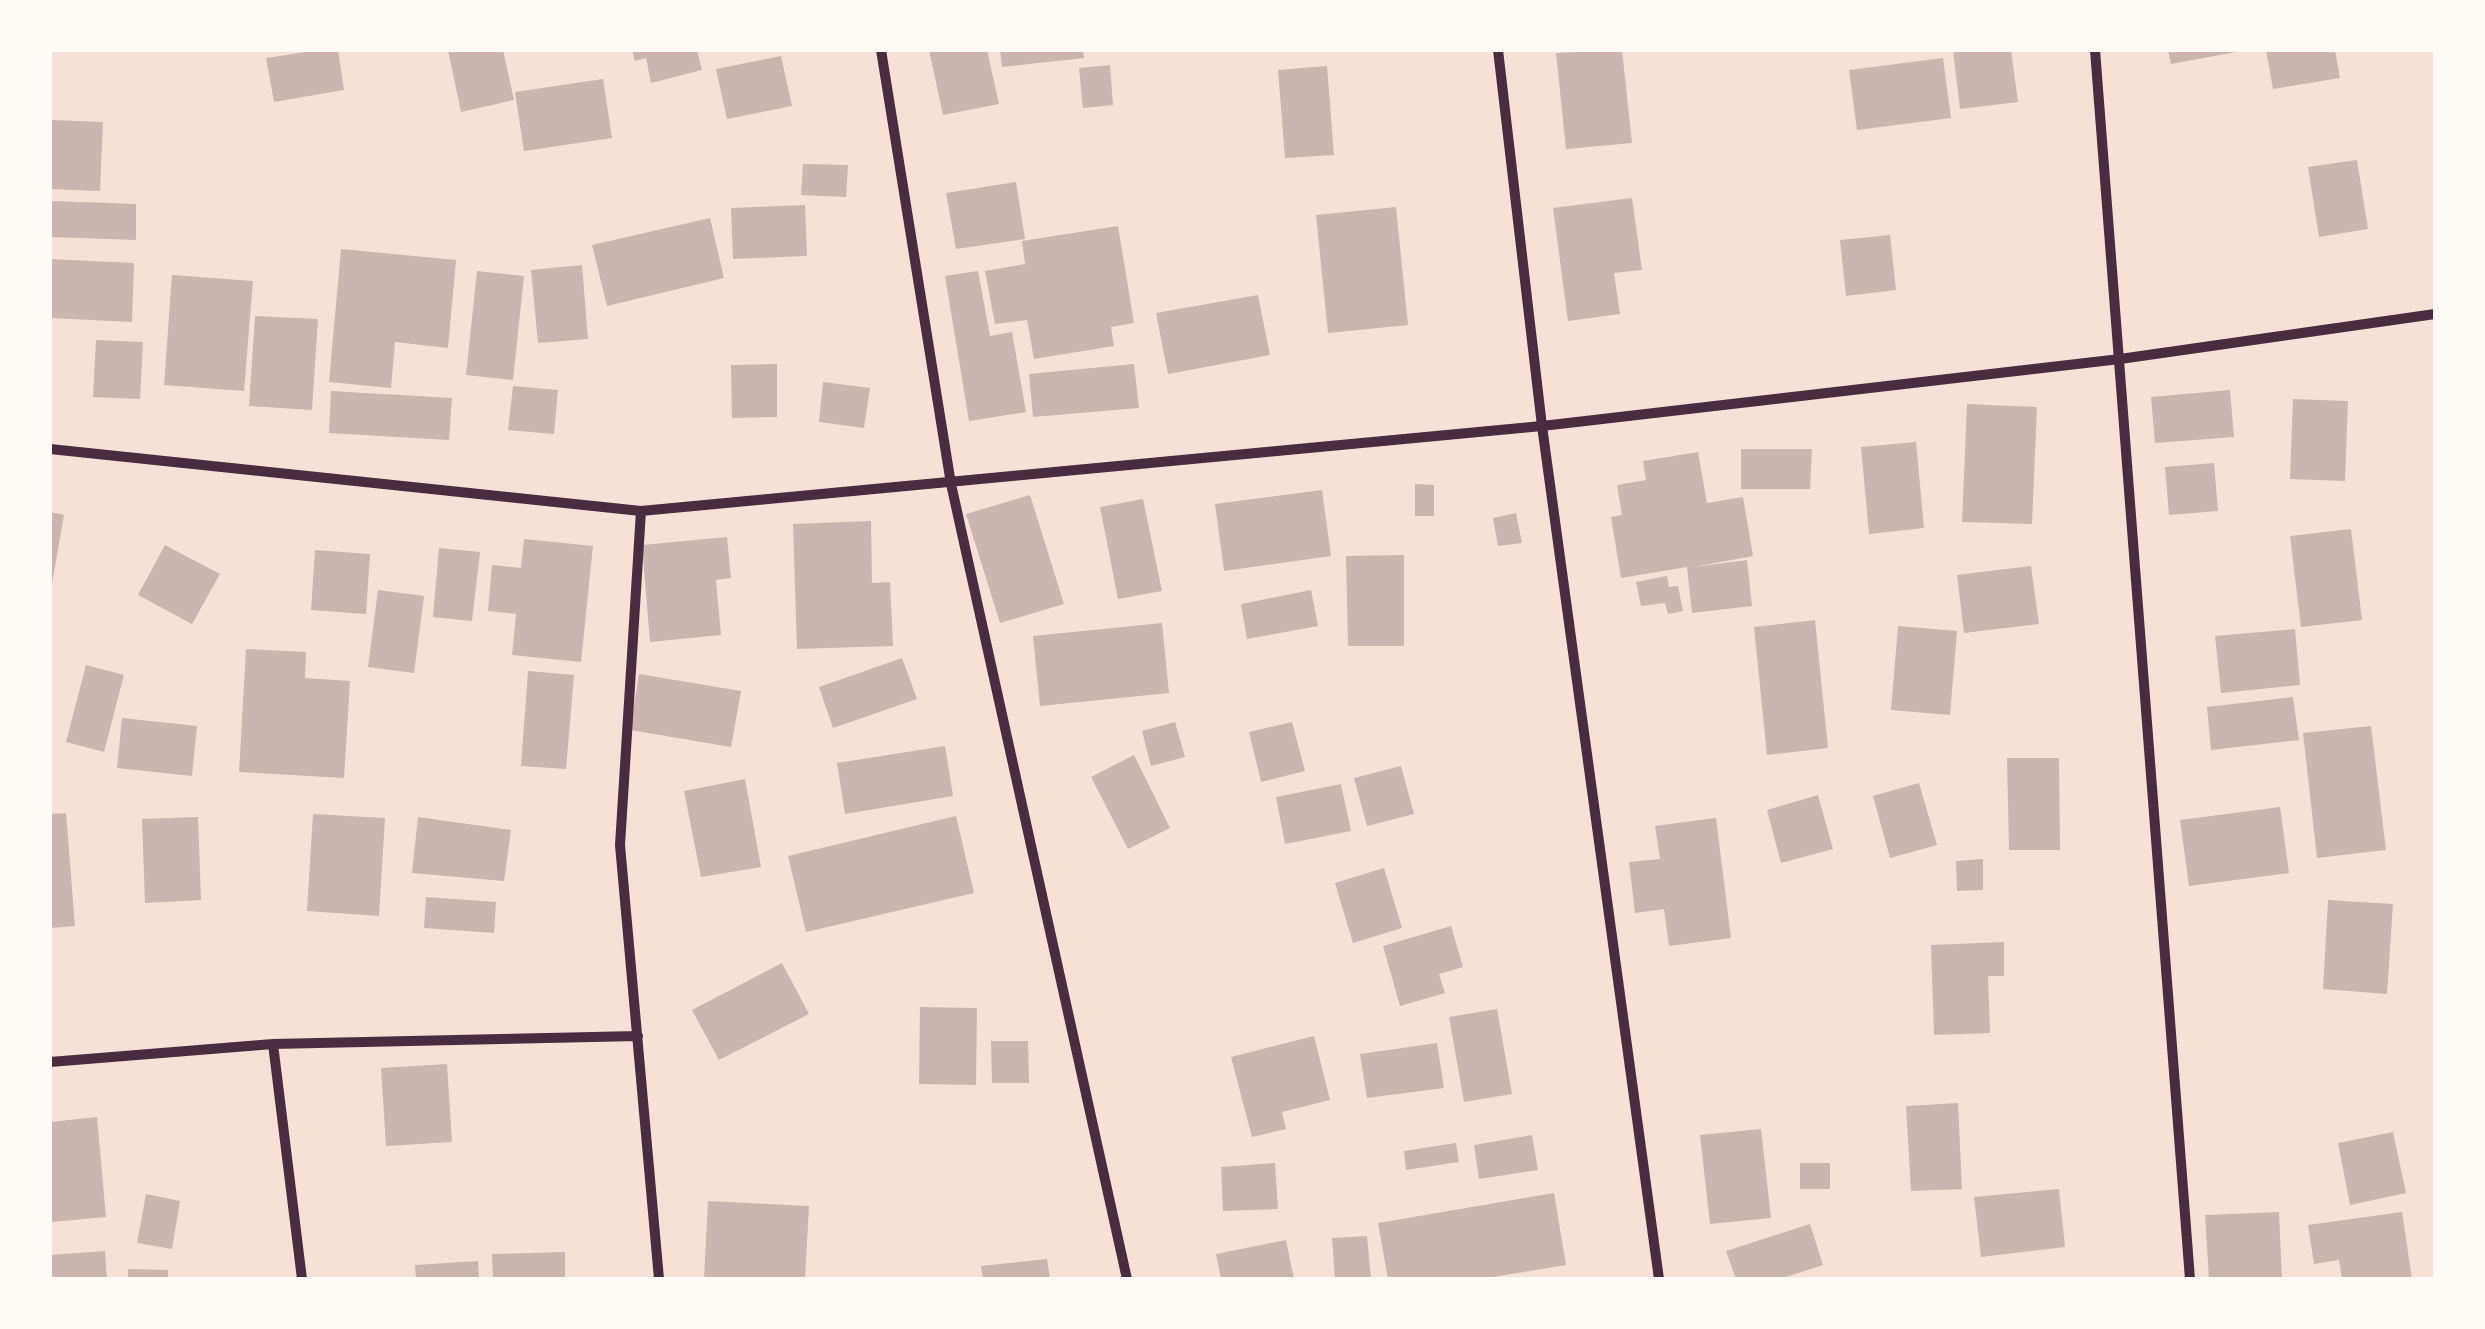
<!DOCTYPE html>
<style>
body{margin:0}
#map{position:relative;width:2485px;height:1329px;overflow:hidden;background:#f7e1d7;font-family:"Open Sans",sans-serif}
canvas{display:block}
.frame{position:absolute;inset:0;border:52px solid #fffaf5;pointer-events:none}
</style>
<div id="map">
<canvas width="2485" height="1329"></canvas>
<div class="frame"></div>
</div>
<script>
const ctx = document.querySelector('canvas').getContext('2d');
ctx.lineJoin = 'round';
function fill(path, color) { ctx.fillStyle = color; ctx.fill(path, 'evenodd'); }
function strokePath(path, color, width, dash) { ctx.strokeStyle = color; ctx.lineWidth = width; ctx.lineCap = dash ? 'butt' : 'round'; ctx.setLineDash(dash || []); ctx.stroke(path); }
fill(new Path2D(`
 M318,50H338L344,90L274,102L266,58Z
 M448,50H503L514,100L461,112Z
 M632,50H697L702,70L651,83L646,58L635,61Z
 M929,50H987L999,104L943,115Z
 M1000,50H1083L1084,58L1002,67Z
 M1622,50L1632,143L1566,149L1556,53Z
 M1953,50H2011L2018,102L1960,109Z
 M2168,50H2236V52L2171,64Z
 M2266,50H2335L2340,78L2273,89Z
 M781,56L792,106L727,119L716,69Z
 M1943,58L1951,118L1857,130L1849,70Z
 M1110,65L1113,105L1083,108L1079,68Z
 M1327,66L1334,155L1285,158L1278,70Z
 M603,79L612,138L524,151L515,92Z
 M52,120L103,122L100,191L50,189Z
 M2357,160L2368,229L2319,237L2308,167Z
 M803,164L848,165L846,197L801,195Z
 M1016,182L1025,239L956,249L946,193Z
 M1632,198L1642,270L1614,273L1620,314L1568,321L1553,208Z
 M51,201L136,204V240L51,237Z
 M805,205L807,256L733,259L731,208Z
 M1396,207L1408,325L1328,333L1316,215Z
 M710,218L724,278L607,306L592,245Z
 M1118,226L1134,323L1111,327L1114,346L1034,359L1027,320L995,324L985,271L1025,264L1022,241Z
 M1890,235L1896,290L1846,296L1840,240Z
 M341,249L456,260L448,348L395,342L391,388L329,382Z
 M50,259L134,263L132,322L50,318Z
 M582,265L588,339L538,343L531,270Z
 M477,271L524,276L513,380L466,375Z
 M978,271L990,336L1012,332L1026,412L969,421L945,276Z
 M172,275L253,281L244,391L164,385Z
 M1258,295L1270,355L1168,374L1156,313Z
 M255,316L318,319L312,410L249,406Z
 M96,340L143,342L140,399L93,397Z
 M777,364V417L732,418L731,365Z
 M1134,364L1139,408L1033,417L1029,374Z
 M823,382L870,388L864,428L819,422Z
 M513,386L558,390L554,434L508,430Z
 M2230,390L2234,437L2155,443L2151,397Z
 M331,391L452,398L449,440L329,433Z
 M2293,399L2348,401L2345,481L2290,479Z
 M1967,404L2037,407L2032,524L1962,522Z
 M1916,442L1924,528L1869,534L1861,447Z
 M1741,449H1812L1810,489H1741Z
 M1698,452L1707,503L1743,497L1753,556L1693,567L1747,560L1752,606L1692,613L1687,567L1621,578L1611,517L1622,515L1617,485L1646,480L1643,461Z
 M2214,463L2218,511L2169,515L2165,467Z
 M1415,484L1434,485V516H1415Z
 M1322,490L1331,556L1224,571L1215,504Z
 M1030,495L1064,604L1000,623L966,514Z
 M1143,499L1162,591L1118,599L1100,507Z
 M50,512L64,515L52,584H50Z
 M1516,513L1522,543L1498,546L1493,518Z
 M871,521L872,583L890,582L893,646L797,649L793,524Z
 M2351,529L2362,620L2301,627L2290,536Z
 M727,537L731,578L716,580L721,635L650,642L642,545Z
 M524,539L593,546L581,662L512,655L516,614L488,611L492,565L521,568Z
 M165,545L220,574L192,624L138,595Z
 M439,548L480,552L472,621L433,617Z
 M315,550L370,554L366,614L311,610Z
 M1404,555V646H1348L1346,556Z
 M2031,566L2039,624L1964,633L1957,575Z
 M1667,576L1669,587L1678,586L1683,611L1668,614L1665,603L1641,606L1636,582Z
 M378,590L424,596L414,673L368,667Z
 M1311,590L1318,626L1247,639L1241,604Z
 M1815,620L1828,748L1767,755L1754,627Z
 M1162,623L1169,693L1040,706L1033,636Z
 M1898,626L1957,631L1950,715L1891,710Z
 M2295,629L2300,685L2221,693L2215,636Z
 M246,649L306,652L305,678L350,681L344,778L239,772Z
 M902,658L917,699L833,728L819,687Z
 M86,665L124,675L104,752L66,742Z
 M528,671L574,675L566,769L521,766Z
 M639,674L741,691L731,747L630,730Z
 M2293,697L2299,740L2211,750L2207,707Z
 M122,718L197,726L192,776L117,768Z
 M1175,722L1185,757L1151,766L1142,731Z
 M1292,722L1305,771L1261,782L1249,732Z
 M2371,726L2386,850L2317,858L2303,733Z
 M945,746L953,796L845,814L837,763Z
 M1134,755L1170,828L1128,849L1091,777Z
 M2007,758H2059L2060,850H2009Z
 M1401,766L1414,814L1367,826L1354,778Z
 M745,779L761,867L701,877L684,791Z
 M1919,783L1937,845L1890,858L1873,796Z
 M1341,784L1351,831L1285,844L1276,797Z
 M1818,795L1833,849L1781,863L1767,810Z
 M2280,807L2289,873L2189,886L2180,820Z
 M66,813L75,926L50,928V814Z
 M313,814L385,818L379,916L307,911Z
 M956,816L974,893L806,932L788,856Z
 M198,817L201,900L145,903L142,819Z
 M418,817L511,830L504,881L412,873Z
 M1716,818L1731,938L1669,946L1664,909L1635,913L1629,862L1660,859L1655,826Z
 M1983,859V890L1957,891L1956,861Z
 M1384,868L1402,928L1353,943L1335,883Z
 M426,897L496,902L494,933L424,928Z
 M2328,900L2393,904L2387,994L2323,989Z
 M1451,926L1463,967L1439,974L1445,993L1400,1006L1383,946Z
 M2004,942V976H1988L1990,1033L1934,1035L1931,945Z
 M782,963L809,1014L719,1060L692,1010Z
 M920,1007L977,1008L976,1085L919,1084Z
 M1497,1009L1512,1094L1464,1102L1449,1017Z
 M1314,1036L1330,1100L1282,1112L1286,1129L1252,1137L1231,1057Z
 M991,1041H1028L1029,1083H992Z
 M1437,1043L1444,1088L1367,1098L1360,1054Z
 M447,1064L452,1142L386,1146L381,1068Z
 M1958,1103L1962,1189L1911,1191L1906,1106Z
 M97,1117L106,1217L51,1222L50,1122Z
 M1761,1129L1771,1218L1710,1224L1700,1135Z
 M2393,1132L2406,1193L2350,1205L2338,1143Z
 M1532,1135L1538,1170L1479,1179L1474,1145Z
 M1456,1143L1459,1162L1406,1170L1404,1151Z
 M1275,1163L1278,1209L1223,1211L1221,1167Z
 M1800,1163H1830V1189H1800Z
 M2059,1189L2065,1247L1981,1257L1974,1197Z
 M1554,1193L1566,1265L1481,1279H1388L1378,1223Z
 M146,1194L180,1201L172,1249L137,1243Z
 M708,1201L809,1206L805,1279H704Z
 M2279,1212L2282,1279H2209L2205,1215Z
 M2402,1212L2412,1279H2342L2339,1260L2314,1264L2308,1225Z
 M1810,1224L1823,1265L1780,1279H1736L1726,1251Z
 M1367,1236L1371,1279H1335L1332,1238Z
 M1286,1240L1294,1279H1221L1216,1254Z
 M105,1251L107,1279H50V1255Z
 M565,1252V1279H493L492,1254Z
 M1047,1259L1050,1279H983L981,1266Z
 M478,1261L479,1279H416L415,1265Z
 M128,1269L168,1270V1279H128Z`), '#ccb4b1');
strokePath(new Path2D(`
 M881,50L951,484L1127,1279
 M1498,50L1542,426L1659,1279
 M2095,50L2190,1279
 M50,449L641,511L1542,426L2120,359L2435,314
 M641,511L620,845L659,1279
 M273,1044L302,1279
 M50,1062L273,1044L638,1036`), '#4a2c40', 10);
</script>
